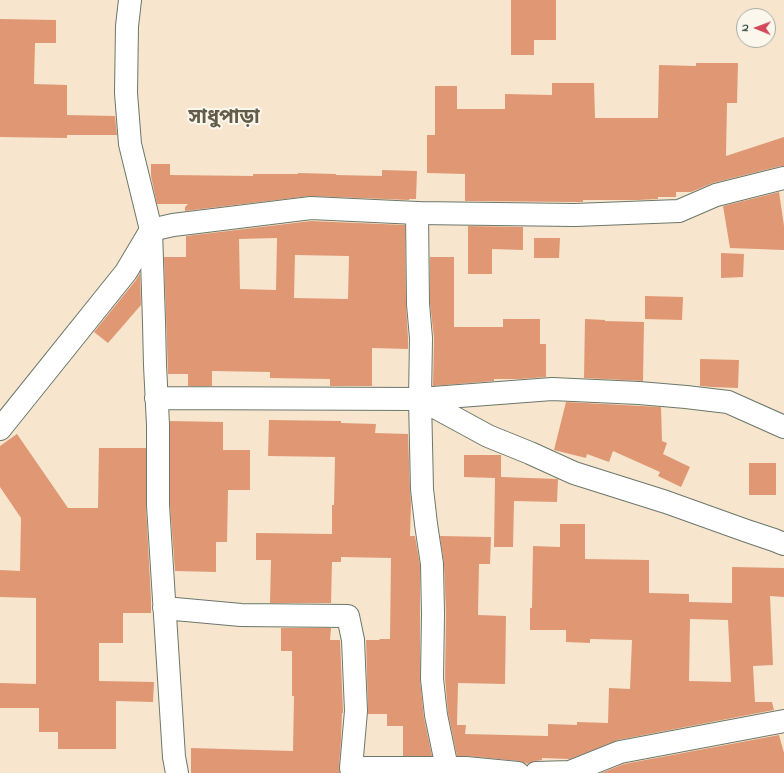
<!DOCTYPE html>
<meta charset="utf-8">
<style>
body{margin:0}
#map{position:relative;width:784px;height:773px;overflow:hidden;background:#f7e5ce;font-family:"Indie Flower",sans-serif}
canvas{display:block}
.north{position:absolute;left:736px;top:8px;width:40px;height:40px;box-sizing:border-box;background:#fbf7ec;border:1px solid #a3ada2;border-radius:50%;rotate:271deg;font-size:11px;font-weight:700;line-height:16px;text-align:center;color:#1f3d34}
.north::after{content:'';display:block;margin:auto;width:14px;height:18px;background:#d1495b;clip-path:polygon(50% 0,100% 100%,50% 72%,0 100%)}
</style>
<div id="map">
<canvas width="784" height="773"></canvas>
<div class="north">N</div>
</div>
<script>
const ctx = document.querySelector('canvas').getContext('2d');
ctx.lineJoin = 'round';
function fill(path, color) { ctx.fillStyle = color; ctx.fill(path, 'evenodd'); }
function strokePath(path, color, width, dash) { ctx.strokeStyle = color; ctx.lineWidth = width; ctx.lineCap = dash ? 'butt' : 'round'; ctx.setLineDash(dash || []); ctx.stroke(path); }
function drawText(font, color, halo, rows, align = 'center') {
  ctx.font = font + ' "Indie Flower","Noto Sans Bengali",sans-serif'; ctx.lineWidth = 4; ctx.setLineDash([]); ctx.textBaseline = 'middle'; ctx.strokeStyle = halo; ctx.fillStyle = color; for (const [text, x, y, turn = 0] of rows) {
    ctx.save(); ctx.translate(x, y); ctx.rotate((+turn || 0) * Math.PI / 180); ctx.textAlign = isNaN(turn) ? turn : align; if (halo) ctx.strokeText(text, 0, 0); ctx.fillText(text, 0, 0); ctx.restore();
  }
}
fill(new Path2D(`
 M511,0H556V40H534V55H511Z
 M0,19L56,20V43H35L34,84L67,85V115L115,116L117,135H67V138L0,137Z
 M696,63H738L737,103H727L726,156L784,137V166H781L713,183L691,192H676V197H658V199L638,200H583V202H575L465,201V174L427,173V135H435V86H457V109H505V94L552,95V83H594L595,118H658L659,65L696,66Z
 M151,164H170V175L253,176V174H298V173L336,174V175L382,176V170L417,171L416,199H409V200L310,196L185,211V207L188,204H157L151,176Z
 M779,192L784,226V250L730,248L723,206Z
 M311,221L405,225L406,304L408,338V349L372,348V386H330V379L270,378V372L212,371V386H188V374H168L164,257H186V236ZM277,238L276,290L240,289L239,239ZM295,255L349,256L348,299L294,298Z
 M468,226L523,227V250L492,249V274H468Z
 M534,238H560L559,258H534Z
 M721,253L744,254L743,277L721,278Z
 M430,257H454V327H503V319H540V344H546V377L520,379H494V381L433,386L434,338L430,303Z
 M140,273L141,305L108,343L94,332L136,280Z
 M645,296L683,297L682,320L645,319Z
 M585,319L605,320V321L644,322L643,381L584,378Z
 M700,359L739,360L738,388L712,387L700,386Z
 M566,402L661,407L662,441L667,443L663,454L690,467L681,487L658,476L660,472L613,451L609,462L587,454L586,458L554,450Z
 M269,420L341,421V423L376,424L375,433L408,434L410,489L411,503L410,536H415L420,565V680L424,718L432,756H403V726H387V714H368L366,640H379L380,639H390L391,558L341,557V562H332L331,603H270L271,560H256V533L332,534V505H334L335,457L268,456Z
 M170,421L223,422V450H250V490H228L227,542H216V572L175,571L170,505Z
 M17,434L68,508H98L99,448H146V506L151,599V613H123V643H99V681L154,682L153,702L116,701V749H58V732H39V708H0V683L36,684V598L0,597V570L20,571L21,518L0,487V446Z
 M464,455H501V477L558,479L557,502L514,501L513,547H494L495,478L464,477Z
 M749,463H776V495H749Z
 M560,524H585V559L649,560V593L689,594V602L732,603V567L784,568V597L770,596L773,665L753,666L755,702H772L774,710L618,740L570,759L542,758V760L535,761L528,764L526,763L519,761L467,756H457L448,713L445,678L446,614L444,564L440,536L491,537L490,564H479L478,615L506,616L505,684L458,683L457,725H466L465,734L548,736V724L577,725V722L608,723L609,688L630,689L632,640L590,639V643L566,642V630H530V608H532L533,546L560,547ZM690,619L728,620L731,682L689,681Z
 M281,628H331L330,640H340L343,711V713H342L341,740L339,767L340,773H191V748L293,751L294,696H292V651H281Z
 M779,735L784,753V773H601L624,764Z`), '#df9873');
const minor = new Path2D(`
 M130,0L127,26L126,93L130,144L151,230L154,322L155,365L158,425V505L174,757L177,773
 M417,213L418,304L421,338L420,399L422,489L426,524L432,564L433,614L432,679L436,715L447,768
 M156,398L420,399L552,389L639,393L686,397L728,402L784,427
 M420,399L488,436L530,453L574,473L666,502L747,531L774,540L784,544
 M164,608L241,615L348,616L353,640L356,711L351,768H466L518,773
 M536,773L570,772L620,752L784,721`);
const tertiary = new Path2D(`
 M0,429L126,272L151,230L173,225L311,208L417,213L575,215L679,211L716,195L784,178`);
strokePath(minor, '#6b786a', 24);
strokePath(tertiary, '#6b786a', 24);
strokePath(minor, '#fff', 22);
strokePath(tertiary, '#fff', 22);
drawText('bold 20px', '#625d4a', '#fbf7ec', [
 ["সাধুপাড়া",224,120]
]);
</script>
